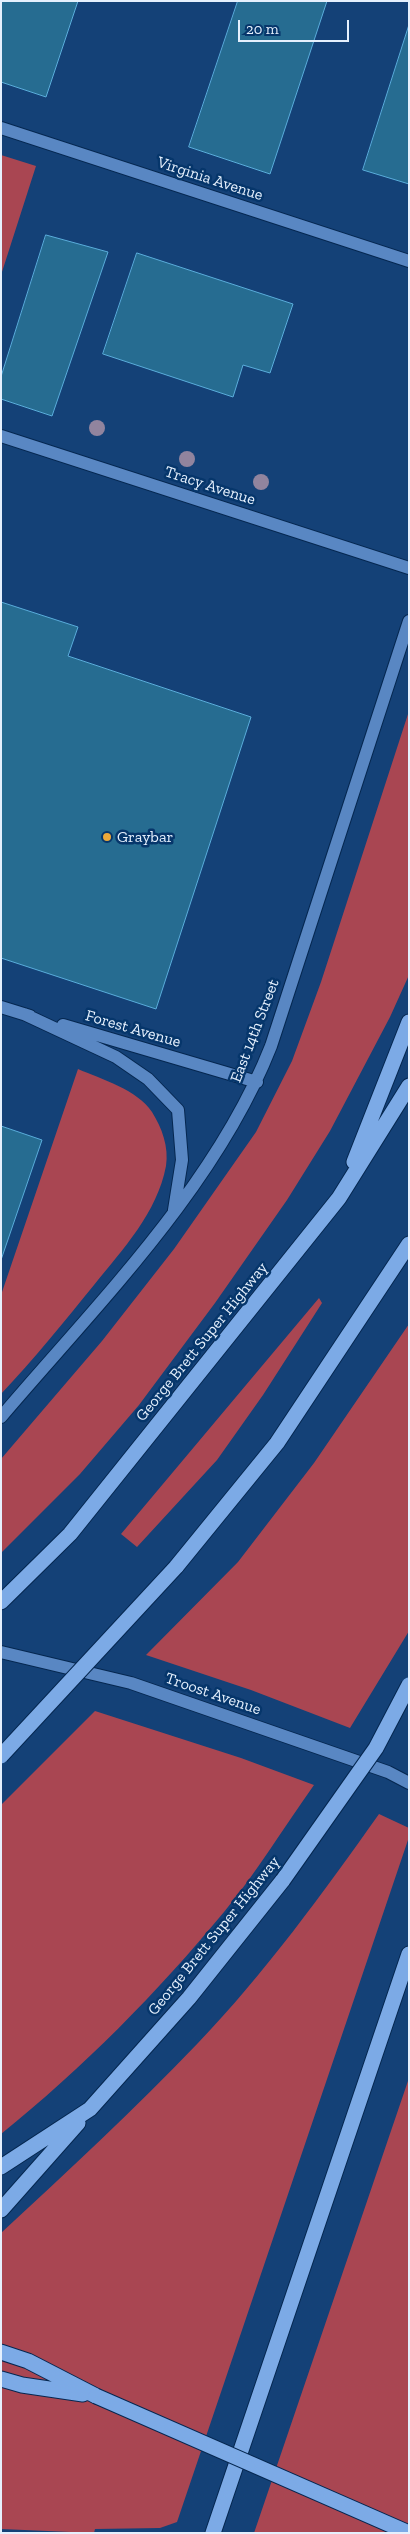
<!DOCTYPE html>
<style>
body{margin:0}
#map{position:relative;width:410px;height:2534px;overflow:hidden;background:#144177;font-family:"Zilla Slab",serif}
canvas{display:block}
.frame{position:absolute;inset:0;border:2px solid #e5f0fd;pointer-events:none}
.scale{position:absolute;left:238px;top:20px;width:111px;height:22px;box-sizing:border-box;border:2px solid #e5f0fd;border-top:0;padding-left:6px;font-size:15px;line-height:18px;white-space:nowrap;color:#e5f0fd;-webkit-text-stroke:4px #06366b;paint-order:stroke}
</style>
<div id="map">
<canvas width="410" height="2534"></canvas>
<div class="frame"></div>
<div class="scale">20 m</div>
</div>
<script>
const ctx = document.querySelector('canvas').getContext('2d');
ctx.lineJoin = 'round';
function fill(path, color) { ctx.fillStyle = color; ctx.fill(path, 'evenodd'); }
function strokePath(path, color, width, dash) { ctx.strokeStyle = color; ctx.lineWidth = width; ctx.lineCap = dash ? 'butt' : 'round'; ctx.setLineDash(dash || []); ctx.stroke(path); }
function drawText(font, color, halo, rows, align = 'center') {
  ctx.font = font + ' "Zilla Slab",serif'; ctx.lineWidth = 5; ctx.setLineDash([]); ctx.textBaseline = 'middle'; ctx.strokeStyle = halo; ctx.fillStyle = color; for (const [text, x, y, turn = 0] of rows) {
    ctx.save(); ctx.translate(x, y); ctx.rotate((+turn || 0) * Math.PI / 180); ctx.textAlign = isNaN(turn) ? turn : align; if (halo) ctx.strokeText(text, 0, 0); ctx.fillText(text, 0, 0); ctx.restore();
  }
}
fill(new Path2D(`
 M1,155L36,166L1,275Z
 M409,711V975L390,1017L330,1131L287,1200L215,1303L139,1405L80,1474L1,1553V1459L102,1341L174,1249L256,1132L292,1061L321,982Z
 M78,1069C101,1079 138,1090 152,1112C162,1128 169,1147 166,1166C157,1213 123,1249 94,1285C64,1322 34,1359 1,1394V1295Z
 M319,1298L322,1303L263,1395L217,1460L137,1547L121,1534Z
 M409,1324V1631L350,1728L251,1690L146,1655L238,1562L314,1463Z
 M95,1711L241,1758L314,1785C284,1827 257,1872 224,1912C157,1993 83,2068 1,2134V1805Z
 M379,1814L409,1828V1837L177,2522L160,2528L95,2529L94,2533L1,2529V2233C68,2171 135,2109 198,2043C265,1973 323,1893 379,1814Z
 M409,2078V2533H254Z`), '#a94652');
const building = new Path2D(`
 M1,1H78L46,97L1,82Z
 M238,1H327L270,174L189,147Z
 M409,25V184L363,170Z
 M46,235L108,252L52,416L1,399V377Z
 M137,253L293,304L270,373L243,365L233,397L103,354Z
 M1,602L78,627L68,656L251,717L156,1009L1,958Z
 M1,1126L42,1140L1,1260Z`);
fill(building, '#266c91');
strokePath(building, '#5aaddb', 1);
const minor = new Path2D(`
 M1,128L409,261
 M1,436L409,568
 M1,1007L30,1016
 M24,1014L116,1057L148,1079L178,1110L182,1160L174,1210
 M63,1025L257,1082
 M1,1417C98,1303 216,1186 271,1046L409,621
 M1,1652L131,1683L388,1772L409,1783`);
const highway = new Path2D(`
 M354,1162L409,1022
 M176,1567L277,1443L409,1244
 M1,1602L70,1534L339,1198L409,1086
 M1,2167L90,2109L189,1998L283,1880
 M1,2210L78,2123
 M1,2352L28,2361L96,2396
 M1,2379L22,2385L83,2394
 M213,2533L409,1954`);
strokePath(minor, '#052750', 14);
strokePath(highway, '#052750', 17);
strokePath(minor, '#5987c3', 12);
strokePath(highway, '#7caae6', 15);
const highwayBridge = new Path2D(`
 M1,1756L176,1567
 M283,1880L376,1748L409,1685
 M96,2396L409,2533`);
strokePath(highwayBridge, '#052750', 17, []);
strokePath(highwayBridge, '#7caae6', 15);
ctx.fillStyle = '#91849e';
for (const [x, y] of [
 [97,428],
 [187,459],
 [261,482]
]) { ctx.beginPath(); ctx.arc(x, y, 8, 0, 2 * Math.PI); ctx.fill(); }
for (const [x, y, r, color] of [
 [107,837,5,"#eca93a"]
]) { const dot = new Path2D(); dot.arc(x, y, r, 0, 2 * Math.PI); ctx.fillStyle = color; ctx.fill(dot); strokePath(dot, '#06366b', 2); }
drawText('16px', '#e5f0fd', '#06366b', [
 ["Virginia Avenue",210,179,18],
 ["Tracy Avenue",210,486,18],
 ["Forest Avenue",133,1029,16],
 ["East 14th Street",255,1031,-69],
 ["George Brett Super Highway",202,1342,-51],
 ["Troost Avenue",213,1694,19],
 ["George Brett Super Highway",214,1936,-51]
]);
drawText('16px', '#e5f0fd', '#06366b', [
 ["Graybar",117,837]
], 'left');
</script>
